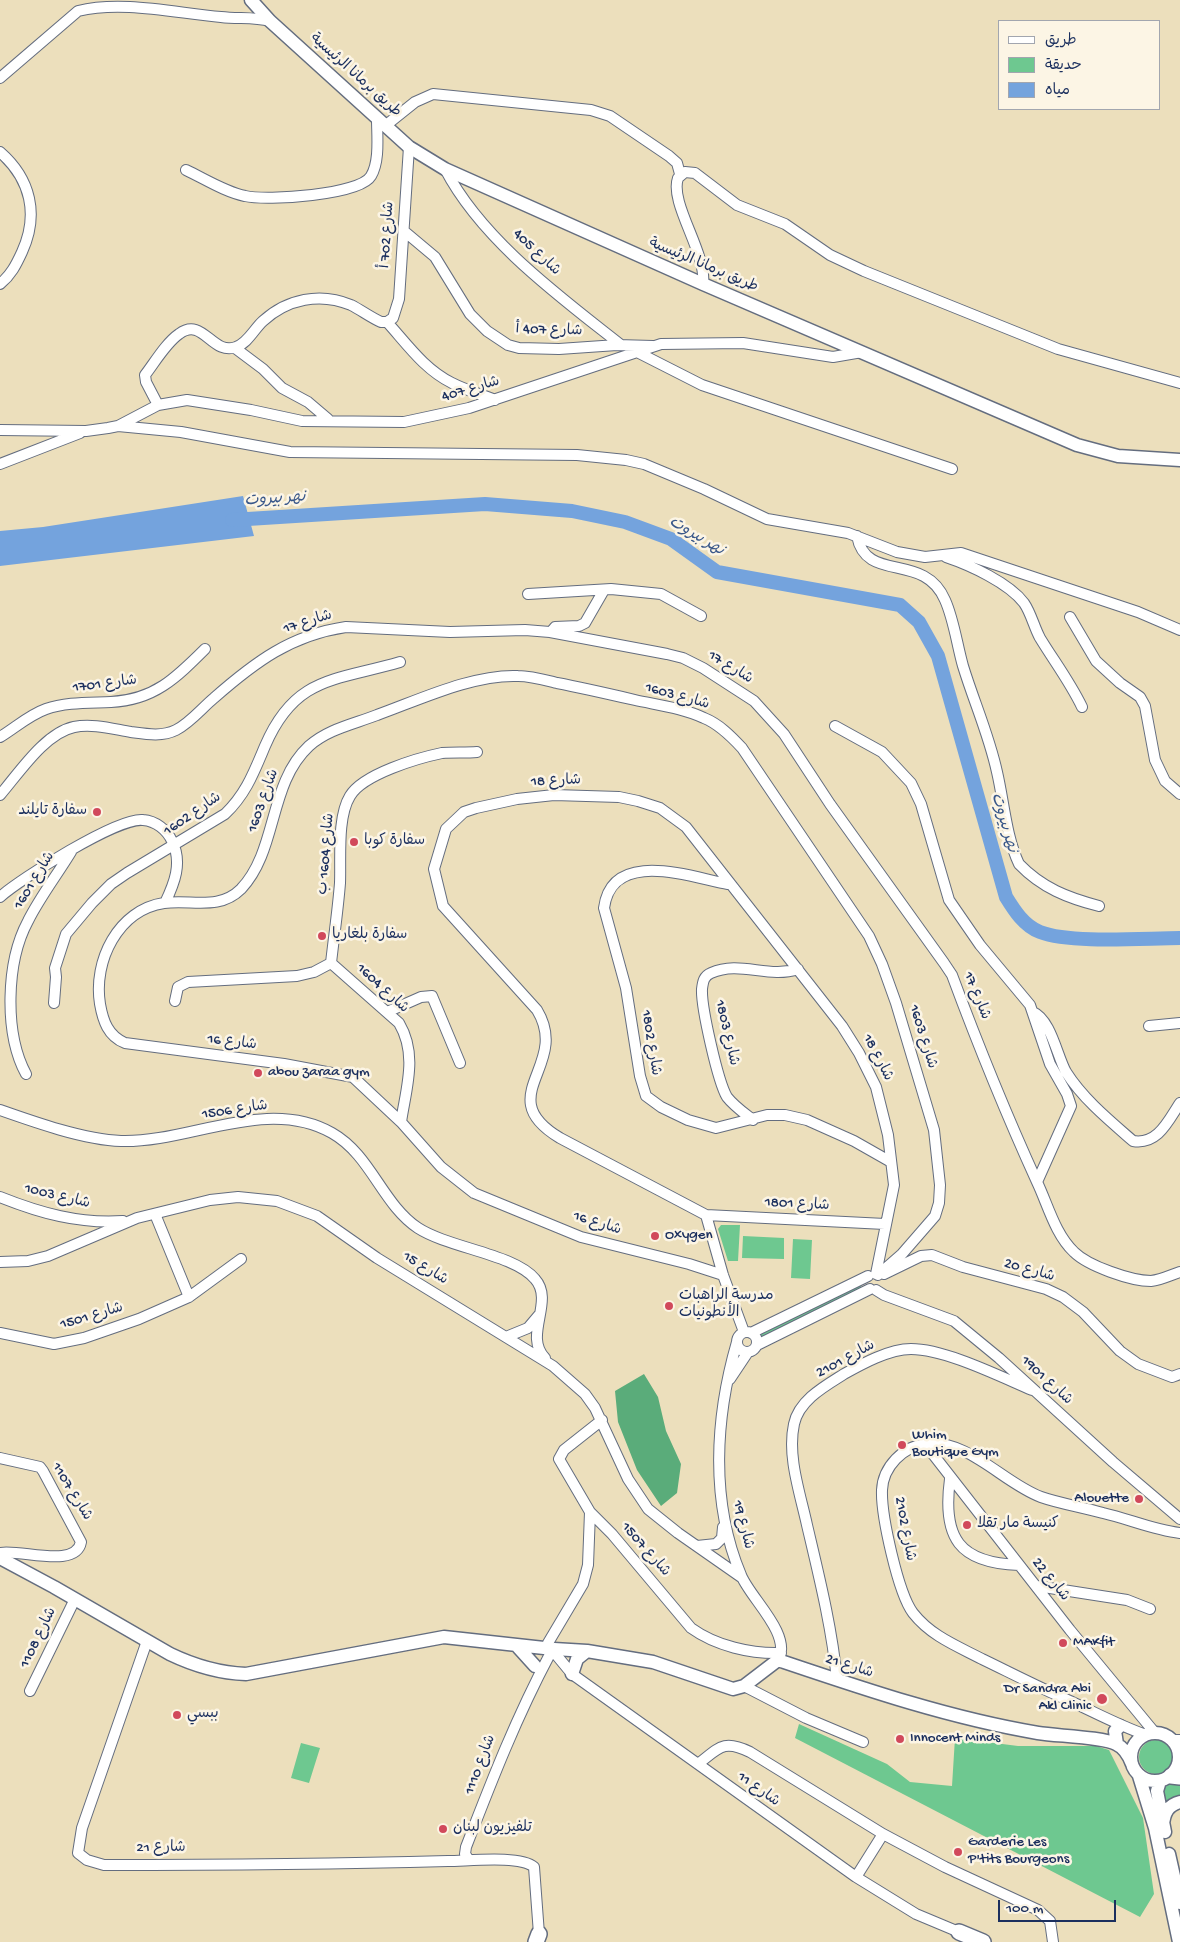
<!DOCTYPE html>
<meta charset="utf-8">
<style>
body{margin:0}
#map{position:relative;width:1180px;height:1942px;overflow:hidden;background:#ecdfbc;font-family:"Gochi Hand","Playpen Sans Arabic",sans-serif}
canvas{display:block}
.legend{position:absolute;left:998px;top:20px;width:162px;height:90px;box-sizing:border-box;background:#fcf5e5;border:1px solid #a2a6af;margin:0;padding:6px 9px;list-style:none;font-size:15px;color:#1b2f5e}
.legend li{display:flex;align-items:center;gap:10px;height:25px}
.legend b{width:25px;border:1px solid #a2a6af}
.scale{position:absolute;left:998px;top:1900px;width:118px;height:22px;box-sizing:border-box;border:2px solid #1b2f5e;border-top:0;padding-left:6px;font-size:15px;line-height:18px;white-space:nowrap;color:#1b2f5e;-webkit-text-stroke:4px #fcf5e5;paint-order:stroke}
</style>
<div id="map">
<canvas width="1180" height="1942"></canvas>
<ul class="legend">
<li><b style="height:6px;background:#fff"></b>طريق</li>
<li><b style="height:14px;background:#6ec890"></b>حديقة</li>
<li><b style="height:14px;background:#74a3dd"></b>مياه</li>
</ul>
<div class="scale">100 m</div>
</div>
<script>
const ctx = document.querySelector('canvas').getContext('2d');
ctx.lineJoin = 'round';
function fill(path, color) { ctx.fillStyle = color; ctx.fill(path, 'evenodd'); }
function strokePath(path, color, width, dash) { ctx.strokeStyle = color; ctx.lineWidth = width; ctx.lineCap = dash ? 'butt' : 'round'; ctx.setLineDash(dash || []); ctx.stroke(path); }
function drawText(font, color, halo, rows, align = 'center') {
  ctx.font = font + ' "Gochi Hand","Playpen Sans Arabic",sans-serif'; ctx.lineWidth = 5; ctx.setLineDash([]); ctx.textBaseline = 'middle'; ctx.strokeStyle = halo; ctx.fillStyle = color; for (const [text, x, y, turn = 0] of rows) {
    ctx.save(); ctx.translate(x, y); ctx.rotate((+turn || 0) * Math.PI / 180); ctx.textAlign = isNaN(turn) ? turn : align; if (halo) ctx.strokeText(text, 0, 0); ctx.fillText(text, 0, 0); ctx.restore();
  }
}
fill(new Path2D(`
 M721,1225H740L738,1261H728L718,1229Z
 M743,1236L784,1238V1259L742,1258Z
 M793,1239L812,1240L810,1279L791,1278Z
 M859,1284L862,1288L761,1338L759,1333Z
 M799,1724L887,1764L910,1782L952,1786L955,1738L1018,1746H1096L1109,1750L1143,1818L1154,1894L1140,1917L795,1738Z
 M1139 1757a17 17 0 1 1 34 0a17 17 0 1 1-34 0Z
 M301,1743L320,1748L309,1783L291,1778Z
 M1173,1782L1180,1783V1796L1164,1804L1163,1787Z`), '#6ec890');
fill(new Path2D(`
 M644,1374L658,1397L666,1431L681,1464L677,1493L661,1506L637,1470L618,1422L615,1391Z`), '#5aac7a');
fill(new Path2D(`
 M243,496L254,536L0,566V531L43,527Z`), '#74a3dd');
strokePath(new Path2D(`
 M232,520L485,504L572,511L625,522L671,539L717,572L900,605L919,622L938,656L1006,897C1014,910 1024,926 1040,932C1071,944 1145,938 1180,938`), '#74a3dd', 14);
const minor = new Path2D(`
 M0,78L78,11C122,0 175,13 221,17C238,19 254,17 270,21
 M385,126L415,102L433,94L591,110L610,116L669,156L677,163L680,174
 M0,152C31,179 39,215 22,252C16,265 11,275 0,284
 M445,169C482,240 559,296 621,345
 M186,170C205,179 225,192 245,196C267,201 360,195 371,176C380,161 377,136 377,119
 M404,231L435,257L470,314L487,331L508,345L519,348L559,349L617,345L653,346
 M703,284C707,253 669,203 678,178L685,172L695,173L737,205L785,224L830,255L864,271L1058,349L1180,383
 M387,322C407,344 424,369 452,383C465,390 481,394 495,400
 M235,348L263,369L282,388L308,402L328,419
 M639,353L702,385L952,469
 M158,405L146,382L145,375C155,362 166,343 179,334C203,316 212,356 236,347C248,343 254,329 263,321C287,299 320,292 351,305C361,310 370,317 381,322H387L393,318L399,299L409,147
 M118,426L181,432L290,452L577,455L626,460L644,464L704,489L767,519L848,533L897,552L925,557L961,553L1138,612L1180,630
 M0,430L86,431L108,428L118,426L158,405L187,400L251,410L302,421L404,422L469,408L661,344L743,343L833,357L862,352
 M0,464L80,433
 M857,536C866,584 924,551 945,600C954,620 957,645 963,666C974,702 989,735 997,772C1004,802 1006,836 1019,864C1042,888 1068,898 1099,906
 M946,557C970,565 1009,583 1024,603C1031,613 1034,627 1040,638C1054,661 1070,682 1082,707
 M528,594L611,589L661,594L701,616
 M1070,617L1096,661L1120,683L1140,697L1145,706L1155,760L1165,781L1180,794
 M551,632L555,627L579,626L585,623L604,590
 M835,726L882,752L911,783L921,804L949,900L980,945L1030,1005L1050,1064L1067,1094L1071,1106L1037,1182
 M0,737C15,728 29,715 46,709C66,702 89,703 111,702C154,700 176,678 205,649
 M0,795C19,773 45,733 74,727C92,723 113,729 131,732C146,734 162,737 176,730C190,723 202,708 214,698C255,662 291,635 346,627L450,632L525,630L550,632L667,654L683,658L703,668L754,701L784,734L830,804L944,963L952,975C978,1045 1006,1114 1037,1182C1048,1205 1055,1234 1074,1252C1088,1266 1131,1281 1151,1281C1161,1280 1171,1275 1180,1272
 M728,884C690,877 612,848 604,908L626,988L640,1076L646,1096L661,1107L688,1120L716,1128L767,1115H785L807,1120L854,1141L891,1162
 M0,897C20,879 118,817 143,820C156,821 167,830 172,841C183,863 174,884 165,903
 M331,963C334,936 338,909 340,883C341,858 337,817 350,796C363,774 418,758 442,753C453,752 466,753 477,752
 M331,963L399,1023C418,1055 406,1088 401,1122
 M175,1001L178,987L188,982L297,976L314,972L331,963
 M54,1003L56,977L55,968L66,934L92,903L111,884L127,873L225,814C246,794 254,772 265,746C295,676 335,681 400,662
 M387,1012L421,997L432,996L460,1063
 M1033,1012C1051,1020 1057,1056 1066,1072C1083,1099 1110,1121 1133,1141C1158,1145 1168,1121 1180,1103
 M1149,1026L1180,1023
 M26,1074C4,1033 6,962 28,921C40,897 57,875 71,852
 M0,1110C34,1122 85,1140 121,1141C189,1143 267,1096 332,1133C371,1155 382,1204 418,1228C449,1248 514,1254 535,1279C555,1301 523,1336 545,1358
 M753,1120C744,1113 734,1106 727,1097C718,1082 701,1007 702,989C703,981 704,976 711,973C740,960 768,979 798,969
 M0,1197C40,1213 79,1224 123,1221
 M155,1214L189,1297
 M706,1215L723,1275L744,1332
 M0,1262L28,1261L48,1256L137,1218L210,1200L238,1197L277,1201L317,1216L377,1258L553,1366L585,1394L595,1408L628,1479L648,1509L678,1533L741,1577
 M876,1274L894,1185L888,1135L876,1087L859,1053L842,1026L686,827L660,808L638,801L619,797L554,795L517,799L476,808L464,812L446,829L434,869L443,906L537,1010C571,1066 490,1096 560,1138L706,1215L885,1224
 M884,1274L921,1256L932,1255L963,1267L1046,1289L1063,1297L1083,1312L1120,1351L1138,1364L1172,1377L1180,1374
 M723,1275L689,1264L581,1237L474,1193L441,1167L401,1122L353,1077L284,1064L125,1043C108,1036 103,1021 100,1004C93,961 118,910 164,903C191,899 219,911 241,889C278,850 268,784 309,746C328,729 354,724 377,715C419,700 473,674 518,676C531,676 545,680 557,683C583,688 609,694 635,700C658,705 683,708 704,718C719,724 731,736 742,748L869,936L882,964L896,1003L934,1130L940,1185L939,1203L935,1216L902,1254L878,1275
 M876,1290L884,1295L954,1321L999,1358L1113,1462L1180,1519
 M737 1342a10 10 0 1 1 20 0a10 10 0 1 1-20 0Z
 M0,1333L54,1344L84,1338L139,1319L189,1297L241,1259
 M751,1333L868,1276
 M506,1337L528,1328L539,1315
 M737,1342C715,1418 710,1501 741,1575C750,1598 791,1633 779,1659
 M757,1345L870,1289
 M730,1379L748,1352
 M602,1420L564,1450L559,1459L590,1512L612,1534L691,1628C716,1646 751,1654 781,1653
 M925,1444L1070,1630L1155,1733
 M0,1458L40,1467L43,1471L81,1542C76,1569 21,1549 0,1553
 M950,1479C942,1538 959,1563 1019,1565
 M697,1546L716,1544L722,1538L723,1527
 M1037,1586L1127,1600L1150,1609
 M147,1641L82,1828L78,1853L87,1860L104,1865C219,1865 334,1864 448,1861C468,1861 520,1855 534,1867L539,1934
 M548,1643L583,1584L588,1565L590,1512
 M553,1651L572,1674L856,1877L916,1914L959,1932
 M837,1680C832,1628 819,1576 807,1525C800,1493 787,1456 794,1424C799,1400 825,1386 844,1374C862,1364 889,1349 911,1349C945,1349 999,1376 1032,1390
 M744,1686L806,1718L863,1742
 M30,1691L75,1599
 M1146,1735C1120,1726 1096,1713 1070,1701C1040,1688 1011,1673 982,1659C957,1646 931,1636 913,1613C898,1593 881,1515 882,1490C883,1467 903,1446 926,1444C969,1439 1003,1483 1041,1497C1061,1504 1083,1507 1103,1513C1129,1519 1154,1530 1180,1533
 M1173,1740H1180
 M698,1764C719,1748 723,1739 750,1752L883,1834L945,1867L1038,1910L1050,1921L1053,1942
 M469,1860L465,1854L466,1847C492,1780 516,1718 550,1654
 M856,1877L883,1834`);
const major = new Path2D(`
 M251,0L270,21L409,147L445,169L703,284L1077,445L1118,456L1180,460
 M0,1558L54,1587L170,1654C195,1666 219,1673 246,1674L444,1637L544,1648
 M516,1645L535,1666
 M554,1649L587,1651L653,1662L733,1689L744,1686L778,1660C864,1689 949,1718 1038,1733C1056,1736 1103,1737 1116,1744C1125,1748 1129,1756 1132,1764
 M572,1674L577,1659L587,1651
 M1131 1757a24 24 0 1 1 48 0a24 24 0 1 1-48 0Z
 M1117,1744L1115,1731L1120,1726
 M1139,1776L1155,1828L1179,1942
 M1160,1781L1157,1791L1165,1832
 M1163,1825C1164,1813 1168,1805 1180,1802
 M1169,1854L1180,1903`);
const highway = new Path2D(`
 M1171,1776L1180,1777
 M959,1932L983,1942
 M536,1942L539,1934`);
strokePath(minor, '#646d7f', 12);
strokePath(major, '#646d7f', 15);
strokePath(highway, '#646d7f', 18);
strokePath(minor, '#fff', 10);
strokePath(major, '#fff', 12);
strokePath(highway, '#fff', 15);
for (const [x, y, r, color] of [
 [97,812,5,"#d1495b"],
 [354,842,5,"#d1495b"],
 [322,936,5,"#d1495b"],
 [258,1073,5,"#d1495b"],
 [655,1236,5,"#d1495b"],
 [669,1306,5,"#d1495b"],
 [902,1445,5,"#d1495b"],
 [1139,1499,5,"#d1495b"],
 [967,1525,5,"#d1495b"],
 [1063,1643,5,"#d1495b"],
 [1102,1699,6,"#d1495b"],
 [177,1715,5,"#d1495b"],
 [900,1739,5,"#d1495b"],
 [443,1829,5,"#d1495b"],
 [958,1852,5,"#d1495b"]
]) { const dot = new Path2D(); dot.arc(x, y, r, 0, 2 * Math.PI); ctx.fillStyle = color; ctx.fill(dot); strokePath(dot, '#fcf5e5', 2); }
drawText('15px', '#1b2f5e', '#fcf5e5', [
 ["طريق برمانا الرئيسية",355,76,42],
 ["شارع 702 أ",388,235,-86],
 ["شارع 405",536,253,44],
 ["طريق برمانا الرئيسية",703,266,23],
 ["شارع 407 أ",549,331,2],
 ["شارع 407",471,390,-16],
 ["شارع 17",308,623,-17],
 ["شارع 17",730,668,32],
 ["شارع 1701",105,685,-7],
 ["شارع 1603",677,697,16],
 ["شارع 18",556,782,-2],
 ["شارع 1603",264,801,-70],
 ["شارع 1602",193,815,-34],
 ["شارع 1604 ب",327,854,-85],
 ["شارع 1601",35,881,-58],
 ["شارع 1604",382,989,43],
 ["شارع 17",976,996,68],
 ["شارع 1803",726,1033,77],
 ["شارع 1603",922,1037,73],
 ["شارع 16",232,1043,7],
 ["شارع 1802",650,1043,81],
 ["شارع 18",877,1058,63],
 ["شارع 1506",235,1111,-8],
 ["شارع 1003",57,1197,14],
 ["شارع 1801",797,1205,3],
 ["شارع 16",597,1224,18],
 ["شارع 15",425,1269,32],
 ["شارع 20",1029,1271,16],
 ["شارع 1501",92,1317,-16],
 ["شارع 2101",846,1360,-28],
 ["شارع 1901",1046,1381,43],
 ["شارع 1107",71,1492,59],
 ["شارع 19",742,1525,76],
 ["شارع 2102",904,1529,80],
 ["شارع 1507",645,1550,49],
 ["شارع 22",1050,1580,51],
 ["شارع 1108",39,1638,-64],
 ["شارع 21",849,1667,18],
 ["شارع 1110",481,1765,-69],
 ["شارع 11",758,1790,36],
 ["شارع 21",161,1849]
]);
drawText('15px', '#1b2f5e', '#fcf5e5', [
 ["سفارة تايلند",87,812,"right"],
 ["سفارة كوبا",364,842],
 ["سفارة بلغاريا",332,936],
 ["abou zaraa gym",268,1073],
 ["Oxygen",665,1236],
 ["مدرسة الراهبات",679,1297],
 ["الأنطونيات",679,1314],
 ["Whim",912,1436],
 ["Boutique Gym",912,1453],
 ["Alouette",1129,1499,"right"],
 ["كنيسة مار تقلا",977,1525],
 ["MAKfit",1073,1643],
 ["Dr Sandra Abi",1091,1690,"right"],
 ["Akl Clinic",1091,1707,"right"],
 ["ببسي",187,1715],
 ["Innocent Minds",910,1739],
 ["تلفيزيون لبنان",453,1829],
 ["Garderie Les",968,1843],
 ["P'tits Bourgeons",968,1860]
], 'left');
drawText('italic 16px', '#3a588a', '#fcf5e5', [
 ["نهر بيروت",275,500,-4],
 ["نهر بيروت",696,537,31],
 ["نهر بيروت",1003,823,74]
]);
</script>
